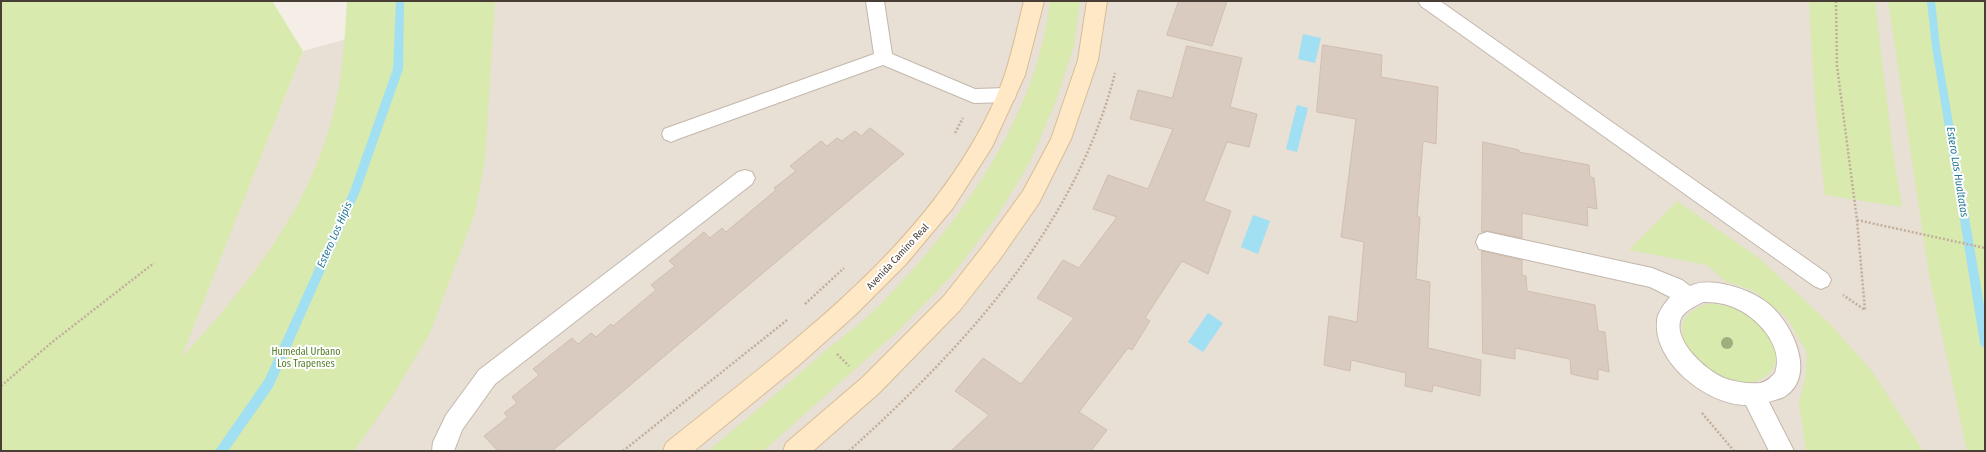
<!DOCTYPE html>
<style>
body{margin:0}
#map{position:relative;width:1986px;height:452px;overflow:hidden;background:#f4eee7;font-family:"Fira Sans Condensed",sans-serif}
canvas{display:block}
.frame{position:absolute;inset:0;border:2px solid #483e36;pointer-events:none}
</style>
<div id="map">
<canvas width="1986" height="452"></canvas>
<div class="frame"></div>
</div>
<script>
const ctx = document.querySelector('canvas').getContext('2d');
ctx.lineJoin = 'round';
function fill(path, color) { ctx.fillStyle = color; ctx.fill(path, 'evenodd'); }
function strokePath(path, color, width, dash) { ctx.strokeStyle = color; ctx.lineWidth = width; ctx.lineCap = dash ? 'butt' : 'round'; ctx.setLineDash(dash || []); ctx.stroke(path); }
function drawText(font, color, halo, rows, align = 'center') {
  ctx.font = font + ' "Fira Sans Condensed",sans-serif'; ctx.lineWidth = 4; ctx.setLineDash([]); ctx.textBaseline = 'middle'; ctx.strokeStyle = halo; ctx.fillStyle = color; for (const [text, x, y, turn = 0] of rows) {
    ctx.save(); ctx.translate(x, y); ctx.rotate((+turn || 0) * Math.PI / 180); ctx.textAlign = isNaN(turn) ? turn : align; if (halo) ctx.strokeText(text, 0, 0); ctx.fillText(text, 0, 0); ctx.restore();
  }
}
fill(new Path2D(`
 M487,1H1985V451H143L303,51Z`), '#e8dfd5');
fill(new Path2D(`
 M1,1H272L303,51L181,358C254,280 321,194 339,86C344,58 345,29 347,1H495L485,161L475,213L430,333L390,400L354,451H1Z
 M1050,1H1080L1074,46L1055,103L1030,162L997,216L954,273L898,331L763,451H708C747,419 785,386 823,353C842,337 863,322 881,304C960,223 1037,117 1050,1Z
 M1809,1H1875L1893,152L1902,207L1825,195L1815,104Z
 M1888,1H1985V451H1967L1929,274Z
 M1677,201L1760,259L1830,324L1872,371L1923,451H1806L1799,402L1805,380L1807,352L1786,317L1754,291L1725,281L1707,265L1629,250Z
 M1707,304C1718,304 1727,305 1737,309C1761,319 1797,362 1761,379C1718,401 1643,323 1707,304Z`), '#d8eaae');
fill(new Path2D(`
 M1303,34L1321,38L1315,63L1298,59Z
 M1297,105L1308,108L1297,152L1286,149Z
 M1253,215L1270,221L1258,254L1241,247Z
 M1208,313L1223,323L1203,352L1188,342Z`), '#a1dff3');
fill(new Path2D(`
 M396,1H404L403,69L360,191L273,387L228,451H215L265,379L350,191L393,69Z
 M1927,1H1935L1940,47L1985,311V348L1981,346L1980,343L1932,47Z`), '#a1dff3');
const building = new Path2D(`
 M1179,1H1227L1212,46L1167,35Z
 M1323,45L1382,55L1381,77L1438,87L1436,144L1423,141L1417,217H1420L1416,279L1430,282L1428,348L1481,360L1480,396L1433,385L1432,392L1405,386L1406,373L1351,360L1350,371L1324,365L1329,316L1357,322L1364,242L1341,237L1356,119L1317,112Z
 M1187,46L1242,58L1230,107L1257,114L1249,147L1227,142L1204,201L1231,211L1208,274L1182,261L1145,318L1150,321L1132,350L1128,348L1079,412L1107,430L1091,451H951L989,415L955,391L983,358L1021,384L1074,318L1037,298L1063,260L1079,268L1117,217L1093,209L1108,175L1148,189L1173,129L1130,119L1138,90L1172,98Z
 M870,128L904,154L552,451H498L484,436L508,417L504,413L517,403L512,397L539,375L533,369L572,338L578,344L591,333L596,337L611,324L613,326L656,290L651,285L675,266L669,261L704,232L710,238L722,228L726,232L776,190L774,188L796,171L790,166L821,141L827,146L837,138L842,141L855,131L861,136Z
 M1483,142L1519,150V152L1589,165L1590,177L1594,178L1597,209L1587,207L1588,226L1522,213V238L1487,231L1482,232Z
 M1482,251L1522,260V275L1526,276L1527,291L1595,305L1598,331L1605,332L1609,372L1598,369V380L1571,374L1570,359L1515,348V359L1483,353Z`);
fill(building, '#d9cbbf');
strokePath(building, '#d1beaf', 1);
const service = new Path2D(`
 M866,1H884L892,54L975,89L1007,88L1014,90L1016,95L1014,100L1007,102L974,103L883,65L678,139L671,142L664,139L662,134L664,129L874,54Z
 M1418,1H1440L1828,274L1831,280L1828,286L1821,289L1814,286L1421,6Z
 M745,170L752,172L755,178L752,184L495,384L462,430L454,451H432L433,442L446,415L479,370L738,172Z`);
const minor = new Path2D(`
 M1487,232L1652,268L1682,280L1690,286C1701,281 1712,282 1723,284C1739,287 1757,294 1770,305C1792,324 1818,376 1784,397C1779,399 1774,400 1769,402L1794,451H1769L1746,405C1707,405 1653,362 1657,321C1657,313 1665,303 1670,297L1650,287L1479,249L1476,242L1479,235ZM1703,302C1713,302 1724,303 1733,307C1756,316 1785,346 1775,373C1771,377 1767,382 1760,383C1748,384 1735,382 1724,378C1706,370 1675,343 1680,321C1683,311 1694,307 1703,302Z`);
const secondary = new Path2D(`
 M1024,1H1044L1025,75L992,147L953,208L906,264L854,316L798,366L694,451H663L666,443C777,354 905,263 976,137C986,120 999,93 1005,74C1013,50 1018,25 1024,1Z
 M1087,1H1107L1098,60L1071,139L1039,203L1000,259L960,310L879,393L813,451H783L786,443L863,377L944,296L984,245L1023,191L1051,139L1078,60Z`);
strokePath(service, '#c3b7ac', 2);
strokePath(minor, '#c3b7ac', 2);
strokePath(secondary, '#d9bd97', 2);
strokePath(new Path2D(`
 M1836,1L1837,66L1857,220L1865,310L1843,295
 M955,133L963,118
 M1857,220L1985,248
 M805,304L844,268
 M837,354L849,366
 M1,386L51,343L154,263
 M1702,413L1734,451
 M623,451L787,320
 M849,451C963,348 1076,227 1115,73`), '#c2ae9a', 2.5, [2, 2]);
fill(service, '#fff');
fill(minor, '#fff');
fill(secondary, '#ffe8c6');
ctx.fillStyle = '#9caf7d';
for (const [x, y] of [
 [1727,343]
]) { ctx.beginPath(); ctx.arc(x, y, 6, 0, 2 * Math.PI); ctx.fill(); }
drawText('10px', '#483e36', '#fff', [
 ["Avenida Camino Real",898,257,-47]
]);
drawText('10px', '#547c26', '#fff', [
 ["Humedal Urbano",306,352],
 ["Los Trapenses",306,364]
]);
drawText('italic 11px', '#257997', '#fff', [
 ["Estero Las Hualtatas",1957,172,81],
 ["Estero Los Hipis",335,235,-66]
]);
</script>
